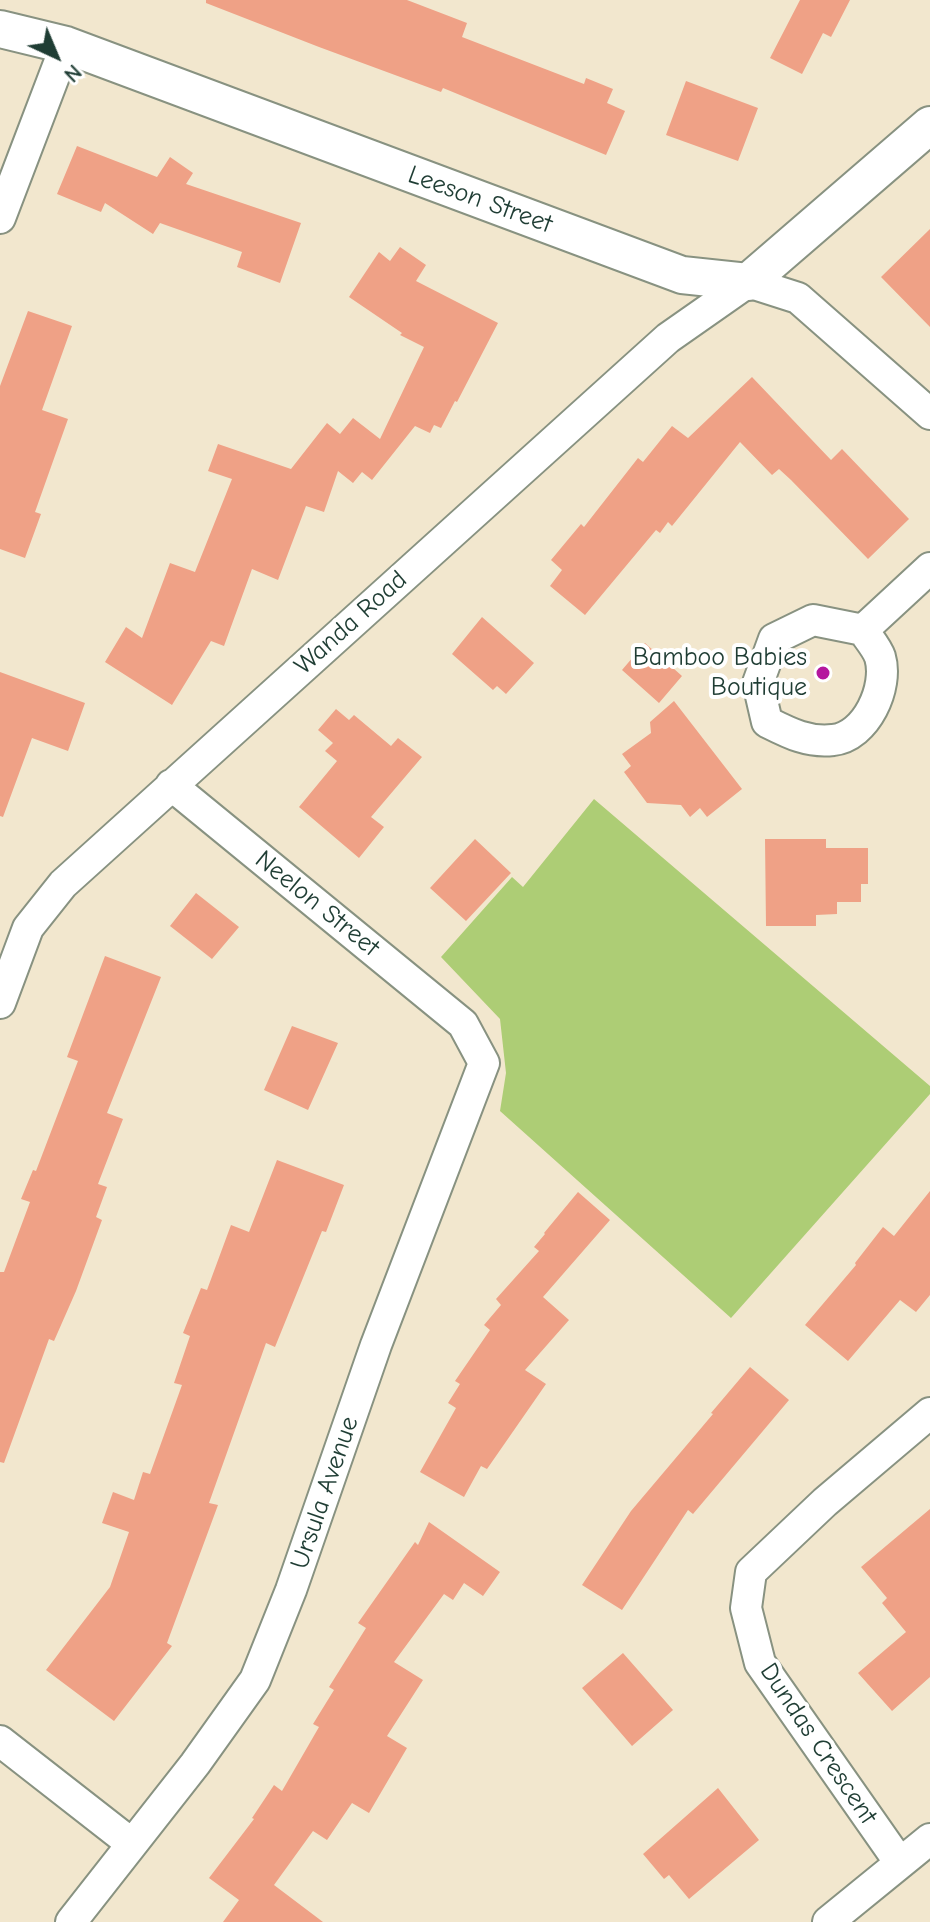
<!DOCTYPE html>
<style>
body{margin:0}
#map{position:relative;width:930px;height:1922px;overflow:hidden;background:#f2e7ce;font-family:"Comic Neue",sans-serif}
canvas{display:block}
.north{position:absolute;left:16px;top:16px;width:80px;height:80px;-webkit-text-stroke:6px #fff;paint-order:stroke;rotate:136deg;font-size:22px;font-weight:700;line-height:32px;text-align:center;color:#1f3d34}
.north::after{content:'';display:block;margin:auto;width:28px;height:36px;background:#1f3d34;clip-path:polygon(50% 0,100% 100%,50% 72%,0 100%)}
</style>
<div id="map">
<canvas width="930" height="1922"></canvas>
<div class="north">N</div>
</div>
<script>
const ctx = document.querySelector('canvas').getContext('2d');
ctx.lineJoin = 'round';
function fill(path, color) { ctx.fillStyle = color; ctx.fill(path, 'evenodd'); }
function strokePath(path, color, width, dash) { ctx.strokeStyle = color; ctx.lineWidth = width; ctx.lineCap = dash ? 'butt' : 'round'; ctx.setLineDash(dash || []); ctx.stroke(path); }
function drawText(font, color, halo, rows, align = 'center') {
  ctx.font = font + ' "Comic Neue",sans-serif'; ctx.lineWidth = 8; ctx.setLineDash([]); ctx.textBaseline = 'middle'; ctx.strokeStyle = halo; ctx.fillStyle = color; for (const [text, x, y, turn = 0] of rows) {
    ctx.save(); ctx.translate(x, y); ctx.rotate((+turn || 0) * Math.PI / 180); ctx.textAlign = isNaN(turn) ? turn : align; if (halo) ctx.strokeText(text, 0, 0); ctx.fillText(text, 0, 0); ctx.restore();
  }
}
fill(new Path2D(`
 M594,799L930,1086V1094L731,1318L500,1111L506,1073L500,1019L441,957L512,877L523,887Z`), '#adcd75');
fill(new Path2D(`
 M206,0H407L467,23L462,37L584,84L586,78L613,89L607,103L625,111L606,155L443,88L441,92L319,47L206,3Z
 M800,0H850L831,37L823,33L802,74L770,58Z
 M686,81L758,108L738,161L666,135Z
 M77,146L157,177L170,157L193,173L186,184L301,223L280,283L237,267L242,252L160,223L153,234L105,203L101,212L57,194Z
 M930,229V327L881,277Z
 M400,247L426,265L416,281L498,323L457,402L455,401L441,428L434,425L430,433L415,426L372,480L362,472L353,483L338,471L324,512L306,506L278,580L252,569L224,646L211,641L172,705L105,662L126,627L142,638L170,563L195,572L232,479L208,471L218,444L291,469L327,423L340,434L353,418L380,439L424,347L400,335L402,333L349,297L379,252L390,261Z
 M28,311L72,326L42,410L68,419L35,512L41,514L25,558L0,549V386Z
 M752,377L831,460L842,449L909,519L868,559L791,480L779,469L772,475L740,442L672,526L668,522L660,533L656,530L585,615L550,586L562,570L551,560L581,524L584,527L638,458L643,462L672,426L688,438Z
 M482,617L534,663L506,694L497,686L493,690L452,654Z
 M645,643L682,676L659,703L622,670Z
 M0,672L85,703L68,751L32,738L3,817L0,816Z
 M674,701L742,789L707,817L700,808L690,817L681,805L647,803L624,772L631,766L622,754L651,733L650,722Z
 M336,709L349,720L354,715L391,746L398,738L422,757L371,817L384,827L359,858L299,807L337,761L325,751L333,743L318,730Z
 M475,839L511,873L466,921L430,888Z
 M765,839H826V848H868V884H861V902H837V914L816,915V926H766Z
 M196,893L239,927L212,959L170,926Z
 M105,956L161,977L107,1113L123,1119L98,1184L107,1187L96,1217L102,1220L76,1291L54,1341L49,1339L4,1463L0,1462V1272H4L30,1202L21,1199L33,1170L36,1171L78,1061L67,1057Z
 M292,1026L338,1043L308,1110L264,1090Z
 M277,1160L344,1185L326,1232L322,1231L275,1347L266,1343L209,1503L218,1505L167,1643L172,1646L114,1721L46,1670L110,1587L129,1532L102,1523L113,1492L134,1500L143,1472L150,1474L182,1385L174,1383L190,1336L183,1333L201,1288L207,1290L231,1225L249,1232Z
 M930,1191V1295L916,1312L900,1300L848,1361L805,1325L856,1265L855,1263L883,1227L894,1236Z
 M578,1192L610,1220L543,1297L569,1320L525,1370L546,1384L487,1469L481,1466L464,1497L420,1472L456,1408L448,1403L460,1384L455,1381L490,1330L484,1325L501,1305L496,1299L539,1251L534,1247L545,1234L544,1233Z
 M750,1367L789,1400L693,1514L688,1510L622,1610L582,1585L631,1511L713,1414L711,1413Z
 M930,1509V1677L892,1711L858,1673L906,1632L882,1603L887,1598L861,1567Z
 M429,1522L500,1572L483,1596L464,1583L453,1600L444,1594L394,1662L423,1680L387,1736L407,1748L369,1813L352,1803L327,1840L313,1831L274,1885L323,1922H223L239,1900L209,1878L254,1819L252,1818L274,1785L282,1791L319,1727L313,1724L334,1690L329,1687L366,1628L358,1623L415,1542L418,1545Z
 M623,1653L673,1710L632,1746L582,1688Z
 M718,1788L759,1840L689,1899L669,1875L664,1879L643,1854Z`), '#efa186');
const minor = new Path2D(`
 M0,218L66,45
 M813,620L863,630C868,638 877,648 880,657C889,687 866,737 833,740C808,743 789,733 767,722L758,683L774,639Z
 M863,630L930,568
 M0,1003L28,928L63,884L668,338L748,282L798,298L930,414
 M0,1741L132,1844
 M900,1863L760,1663L746,1608L751,1572L825,1502L930,1413
 M71,1922L195,1764L255,1680L291,1590L376,1345L484,1063L463,1024L171,785
 M828,1922L930,1839`);
const tertiary = new Path2D(`
 M0,29L66,45L682,275L748,282L930,125`);
strokePath(minor, '#889281', 34);
strokePath(tertiary, '#889281', 40);
strokePath(minor, '#fff', 30);
strokePath(tertiary, '#fff', 36);
for (const [x, y, r, color] of [
 [823,673,8,"#b5179e"]
]) { const dot = new Path2D(); dot.arc(x, y, r, 0, 2 * Math.PI); ctx.fillStyle = color; ctx.fill(dot); strokePath(dot, '#fff', 3); }
drawText('26px', '#1f3d34', '#fff', [
 ["Leeson Street",480,200,20],
 ["Wanda Road",351,623,-42],
 ["Neelon Street",317,904,39],
 ["Ursula Avenue",325,1493,-71],
 ["Dundas Crescent",818,1744,56]
]);
drawText('26px', '#1f3d34', '#fff', [
 ["Bamboo Babies",807,658],
 ["Boutique",807,688]
], 'right');
</script>
